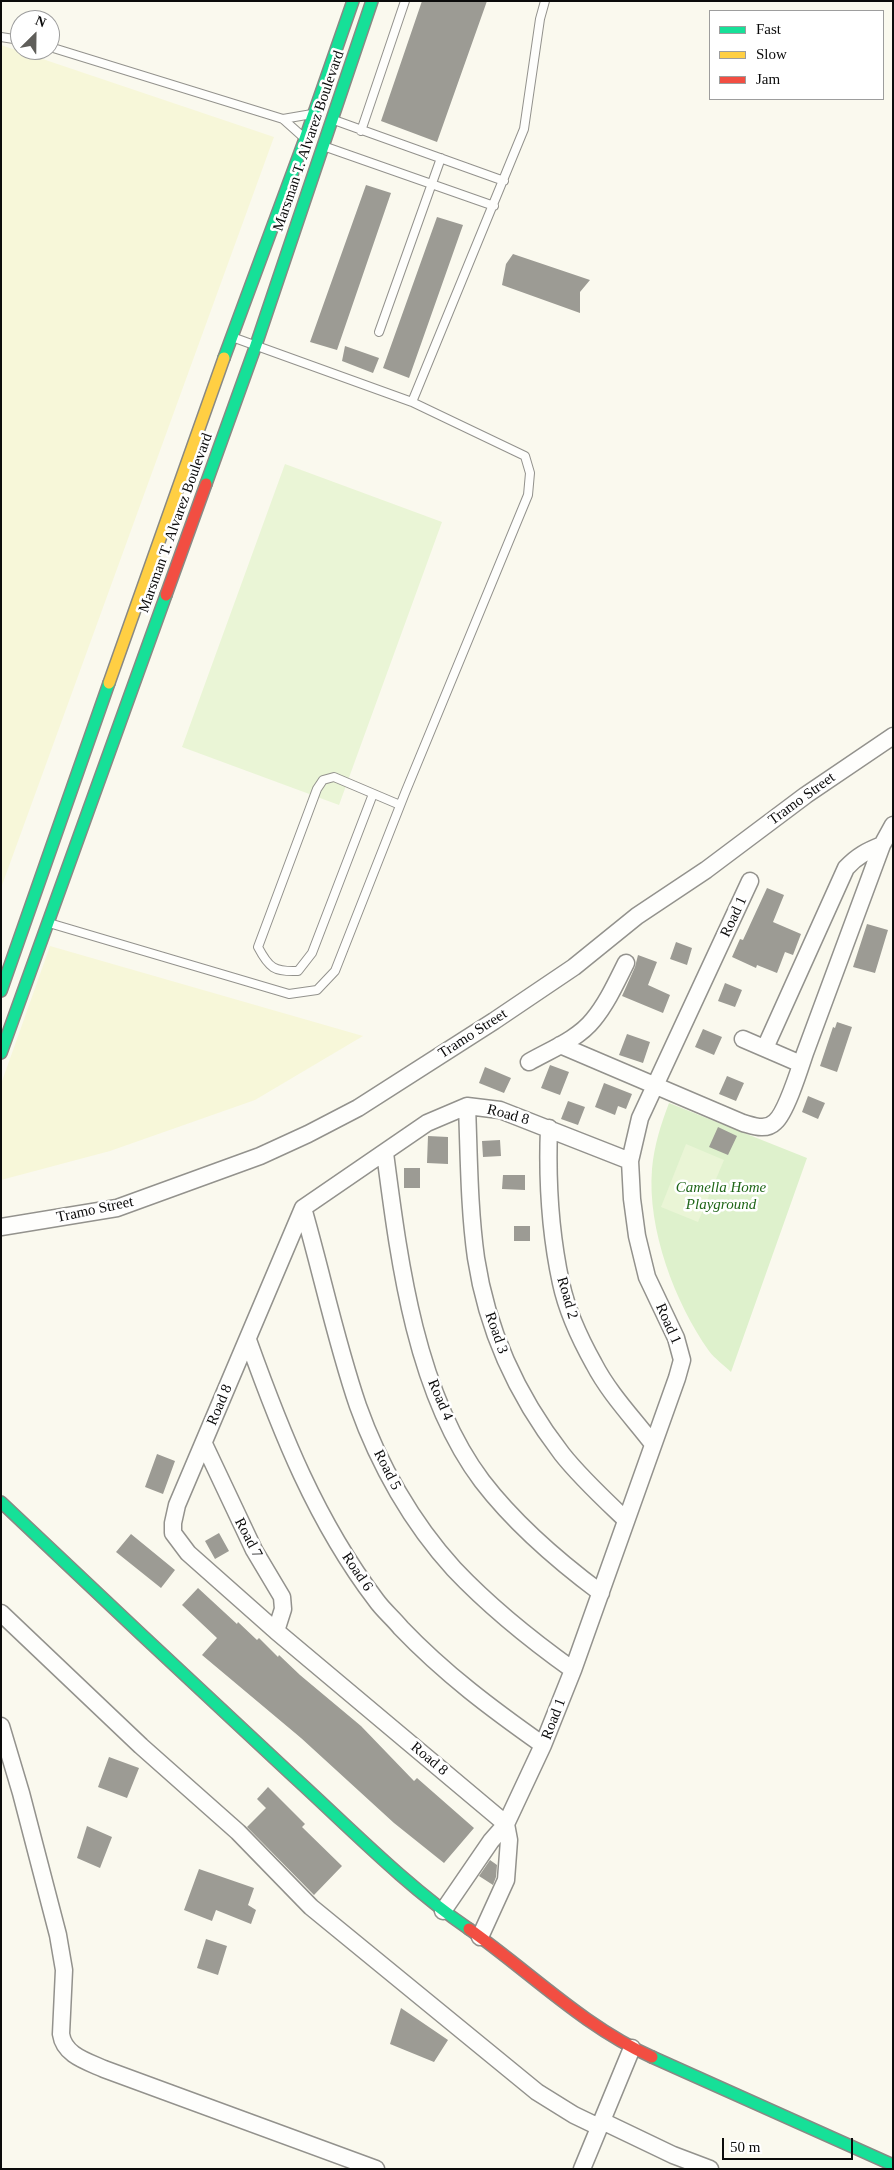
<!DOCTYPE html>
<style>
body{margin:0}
#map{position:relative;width:894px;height:2170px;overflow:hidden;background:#faf9ee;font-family:"Times New Roman",serif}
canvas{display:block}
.frame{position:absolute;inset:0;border:2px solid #0b0b0b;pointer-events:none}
.legend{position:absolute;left:709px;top:10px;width:175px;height:90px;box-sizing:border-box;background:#fff;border:1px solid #9d9d9d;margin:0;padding:6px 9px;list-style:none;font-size:15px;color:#0b0b0b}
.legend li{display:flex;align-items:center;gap:10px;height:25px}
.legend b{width:25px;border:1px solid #9d9d9d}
.north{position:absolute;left:10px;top:10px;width:50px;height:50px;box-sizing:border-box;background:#fff;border:1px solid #9d9d9d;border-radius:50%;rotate:23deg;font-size:14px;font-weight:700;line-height:20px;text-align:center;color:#0b0b0b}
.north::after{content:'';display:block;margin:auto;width:18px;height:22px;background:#5f5e5a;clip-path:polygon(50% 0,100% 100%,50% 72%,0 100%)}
.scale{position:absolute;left:722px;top:2138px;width:131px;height:22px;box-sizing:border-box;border:2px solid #0b0b0b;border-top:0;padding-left:6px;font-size:15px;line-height:18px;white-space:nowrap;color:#0b0b0b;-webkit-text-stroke:4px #fff;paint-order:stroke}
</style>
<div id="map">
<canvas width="894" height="2170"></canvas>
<div class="frame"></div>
<ul class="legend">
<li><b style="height:6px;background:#16e098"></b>Fast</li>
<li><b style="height:6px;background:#ffcf43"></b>Slow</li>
<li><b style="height:6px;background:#f24e42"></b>Jam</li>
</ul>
<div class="north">N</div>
<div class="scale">50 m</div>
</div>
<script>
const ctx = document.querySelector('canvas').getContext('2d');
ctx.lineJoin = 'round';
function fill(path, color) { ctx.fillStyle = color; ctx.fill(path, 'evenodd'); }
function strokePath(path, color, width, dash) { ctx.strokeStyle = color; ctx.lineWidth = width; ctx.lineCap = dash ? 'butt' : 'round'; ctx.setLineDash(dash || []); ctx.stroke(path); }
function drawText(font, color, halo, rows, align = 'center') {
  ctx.font = font + ' "Times New Roman",serif'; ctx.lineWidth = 5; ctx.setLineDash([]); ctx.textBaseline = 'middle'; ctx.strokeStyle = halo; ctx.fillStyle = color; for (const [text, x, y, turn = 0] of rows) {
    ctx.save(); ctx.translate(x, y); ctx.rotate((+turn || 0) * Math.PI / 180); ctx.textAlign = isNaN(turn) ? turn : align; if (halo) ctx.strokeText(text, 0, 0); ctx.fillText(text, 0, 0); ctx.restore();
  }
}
fill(new Path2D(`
 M1,45L274,137L1,888Z
 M50,946L363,1036L255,1100L110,1151L1,1180V1084Z`), '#f7f7d9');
fill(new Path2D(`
 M669,1103L807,1158L731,1372C724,1365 715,1359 709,1351C675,1303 647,1229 652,1169C654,1146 661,1124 669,1103Z`), '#def1cc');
fill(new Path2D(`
 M285,464L442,522L339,805L182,747Z
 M686,1144L724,1160L698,1222L661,1207Z`), '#eaf5d6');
fill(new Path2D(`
 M422,1H487L437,142L381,121Z
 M366,185L391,193L337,350L310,342Z
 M437,217L463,225L409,378L383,368Z
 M513,254L590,280L580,292V313L502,285L506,264Z
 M345,346L379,358L373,373L342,361Z
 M767,888L784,895L773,922L801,934L793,955L785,952L777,973L757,965L756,968L732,957L740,939L743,940Z
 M867,924L888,930L875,973L853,967Z
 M676,942L692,948L687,965L670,959Z
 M638,955L657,962L648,985L670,995L663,1013L622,996L635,967Z
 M725,983L742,990L735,1007L718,1001Z
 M837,1022L852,1027L837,1072L820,1066L833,1027L835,1028Z
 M703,1029L722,1037L714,1055L695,1047Z
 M627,1034L650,1042L643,1063L619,1055Z
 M550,1065L569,1072L560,1095L541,1088Z
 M485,1067L511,1078L504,1093L479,1083Z
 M727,1076L744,1083L736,1101L719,1094Z
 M604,1083L632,1094L626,1109L618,1106L615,1115L595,1107Z
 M808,1096L825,1103L818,1119L802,1112Z
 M568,1101L585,1107L578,1125L561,1119Z
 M718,1127L737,1136L728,1155L709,1147Z
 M428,1136L448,1137V1164L427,1163Z
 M500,1140L501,1156L483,1157L482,1141Z
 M404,1168H420V1188H404Z
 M503,1175H525V1190L502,1189Z
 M514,1226H530V1241H514Z
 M157,1454L175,1461L163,1494L145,1487Z
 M219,1533L229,1551L215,1559L205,1541Z
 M131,1534L175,1570L161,1588L116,1552Z
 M198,1588L237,1624L238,1622L257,1640L259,1638L278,1657L279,1655L300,1675L361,1726L414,1781L417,1778L474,1828L444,1863L394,1823L301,1738L202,1655L217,1638L182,1605Z
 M109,1757L139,1768L127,1798L98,1787Z
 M268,1787L305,1824L302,1827L342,1866L314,1895L247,1827L266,1808L257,1799Z
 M87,1826L112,1837L100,1868L77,1858Z
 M490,1860L497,1865L496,1877L493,1885L479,1876Z
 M199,1869L254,1888L248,1905L256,1910L251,1924L216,1910L212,1921L184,1910Z
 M206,1939L227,1946L218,1975L197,1968Z
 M401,2008L448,2040L434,2062L390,2044Z`), '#9c9b94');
const lane = new Path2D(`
 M1,37L20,40
 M50,47L283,119L302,136
 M283,119L312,114
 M334,120L504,181
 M361,131L405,1
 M326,147L494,206
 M379,332L441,158
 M232,337L412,402L524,129L540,19L545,1
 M373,794L312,953L298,971C274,972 269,968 258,947L317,789L323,780L334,777L400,805
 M49,923L289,994L317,990L335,971L405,793L528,495L530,473L525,456L412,402`);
const street = new Path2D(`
 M743,1039L801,1064
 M560,1045L743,1123C754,1126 766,1131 775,1122C786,1113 800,1068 805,1053C831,984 856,914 882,845L893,825
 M765,1048L846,868C857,856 867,851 882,845
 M529,1062C550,1050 578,1039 593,1020C607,1003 616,983 626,963
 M467,1106C469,1157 469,1208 476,1258C487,1330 518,1397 562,1454C581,1478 604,1499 626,1520
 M549,1128C547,1179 550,1232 561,1283C567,1311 580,1339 594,1364C609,1393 633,1418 653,1444
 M385,1153C399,1260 415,1392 482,1481C515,1524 558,1561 601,1593
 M303,1208C322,1274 336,1342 358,1406C379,1465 412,1523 454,1569C489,1606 531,1640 573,1670
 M1,1227L117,1208L260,1156L308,1134L358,1108L494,1021L574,967L637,916L706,870L806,795L893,736
 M248,1340C281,1432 316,1521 376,1600C383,1610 393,1618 401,1628C445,1674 492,1709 543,1745
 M204,1444L254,1550L282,1597L283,1609L276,1631
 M1,1613L141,1746L238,1832L311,1907L537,2092L574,2115L599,2127
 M1,1726L21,1793L58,1935L64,1970L61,2034C64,2055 86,2061 104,2069L376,2169
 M506,1824L276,1631L188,1553L173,1533V1523L177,1505L303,1208L427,1123L467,1106L500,1110L630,1161
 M443,1911L491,1841L506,1824L543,1745L573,1670L677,1378L682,1360L676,1338L647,1277L637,1236L632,1199L630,1161L640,1118L750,881
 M480,1937L506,1880L509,1840L506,1824
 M602,2121L673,2155L710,2169
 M582,2169L632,2048`);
const fast = new Path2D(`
 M224,358L305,139L353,1
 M206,484L256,345L372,1
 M1,991L109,683
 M1,1053L166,595
 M1,1502C98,1594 195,1685 293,1776C350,1828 405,1885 469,1929
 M652,2057L893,2165`);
const slow = new Path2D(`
 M109,683L224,358`);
const jam = new Path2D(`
 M166,595L206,484
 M469,1929C530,1972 583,2026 652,2057`);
strokePath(lane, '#93928d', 10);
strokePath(street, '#93928d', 19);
strokePath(fast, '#898984', 14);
strokePath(slow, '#898984', 14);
strokePath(jam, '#898984', 14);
strokePath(lane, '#fefefc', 8);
strokePath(street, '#fefefc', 16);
strokePath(fast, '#16e098', 11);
strokePath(slow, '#ffcf43', 11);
strokePath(jam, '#f24e42', 11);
drawText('15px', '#0b0b0b', '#fff', [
 ["Marsman T. Alvarez Boulevard",309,141,-71],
 ["Marsman T. Alvarez Boulevard",176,523,-70],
 ["Tramo Street",802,799,-36],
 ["Road 1",734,917,-65],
 ["Tramo Street",473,1034,-33],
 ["Road 8",508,1115,15],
 ["Tramo Street",95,1210,-12],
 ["Road 2",567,1298,74],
 ["Road 1",668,1324,66],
 ["Road 3",496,1333,71],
 ["Road 4",440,1400,67],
 ["Road 8",220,1405,-67],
 ["Road 5",387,1470,63],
 ["Road 7",248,1538,62],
 ["Road 6",357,1572,56],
 ["Road 1",554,1719,-69],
 ["Road 8",429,1759,40]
]);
drawText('italic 15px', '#1f6618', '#fff', [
 ["Camella Home",721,1188],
 ["Playground",721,1205]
]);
</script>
